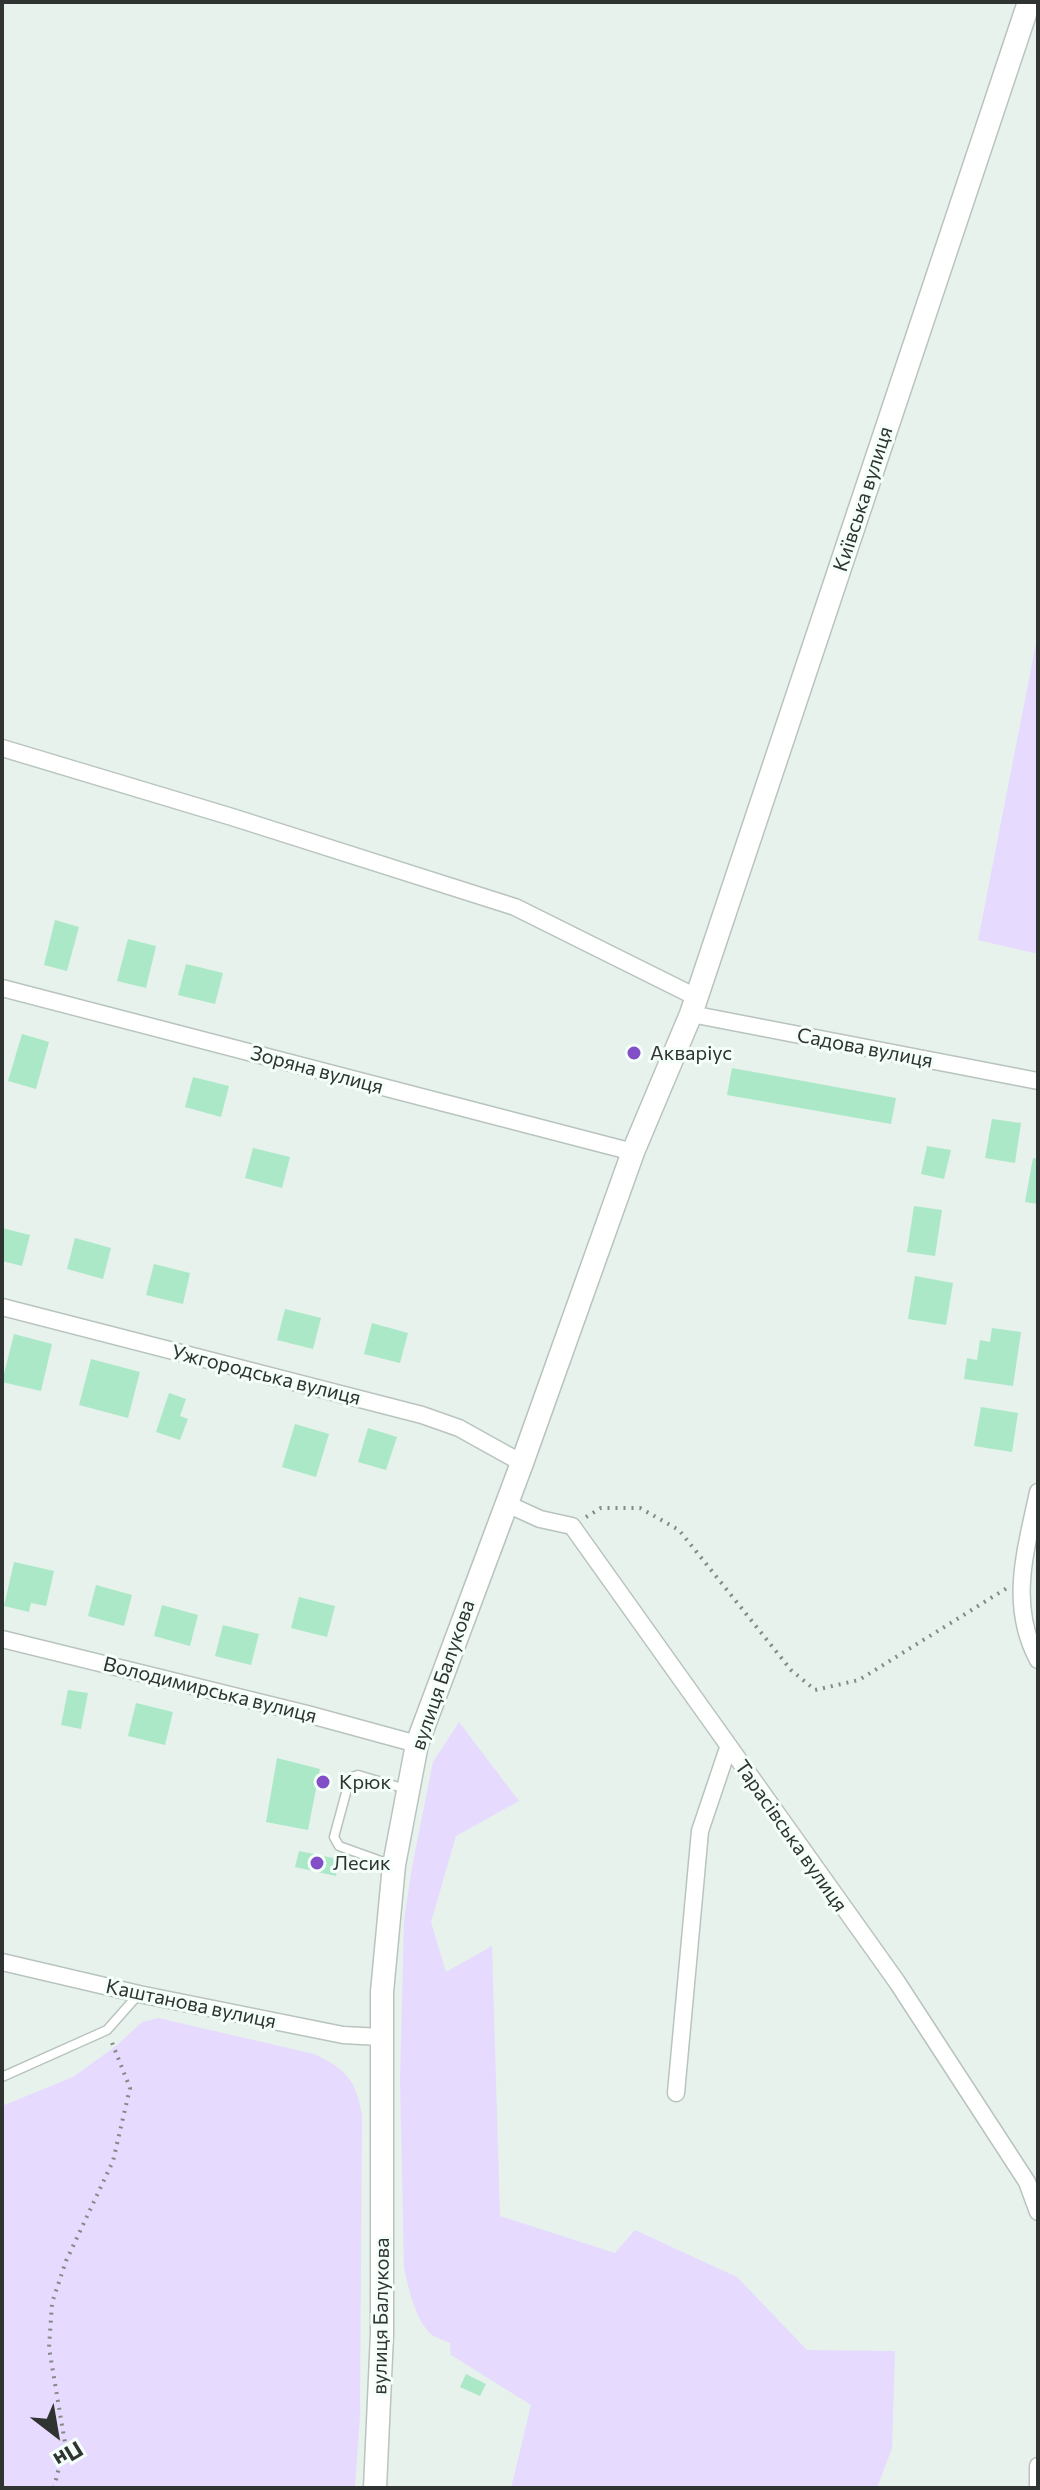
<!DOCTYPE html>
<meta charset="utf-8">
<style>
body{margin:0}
#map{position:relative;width:1040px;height:2490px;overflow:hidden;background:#e6f2eb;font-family:Commissioner,sans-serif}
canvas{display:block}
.frame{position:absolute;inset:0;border:4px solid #2f3331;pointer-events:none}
.north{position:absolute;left:16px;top:2394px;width:80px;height:80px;-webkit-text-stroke:6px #f5fff9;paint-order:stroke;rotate:149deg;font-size:22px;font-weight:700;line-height:32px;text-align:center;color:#2f3331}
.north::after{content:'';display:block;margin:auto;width:28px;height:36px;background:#2f3331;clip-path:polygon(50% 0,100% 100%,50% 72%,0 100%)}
</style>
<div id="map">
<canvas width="1040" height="2490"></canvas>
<div class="frame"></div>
<div class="north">Пн</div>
</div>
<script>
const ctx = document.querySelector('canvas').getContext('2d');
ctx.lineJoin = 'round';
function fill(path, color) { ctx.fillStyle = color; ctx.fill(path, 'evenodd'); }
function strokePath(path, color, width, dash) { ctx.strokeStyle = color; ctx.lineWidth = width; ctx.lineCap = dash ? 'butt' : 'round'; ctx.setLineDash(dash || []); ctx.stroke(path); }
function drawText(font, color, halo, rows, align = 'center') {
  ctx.font = font + ' Commissioner,sans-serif'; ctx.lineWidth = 6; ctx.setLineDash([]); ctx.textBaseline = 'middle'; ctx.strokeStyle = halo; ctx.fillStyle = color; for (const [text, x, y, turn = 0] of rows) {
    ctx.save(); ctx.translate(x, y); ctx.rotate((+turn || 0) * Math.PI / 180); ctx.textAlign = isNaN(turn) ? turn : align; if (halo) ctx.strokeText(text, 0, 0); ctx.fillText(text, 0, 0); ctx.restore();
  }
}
fill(new Path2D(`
 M1038,633V954L978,940Z
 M459,1722L519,1801L456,1836L431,1922L446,1972L492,1946L500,2216L615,2253L635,2230L737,2277L807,2350L895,2351L892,2448L877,2488H511L531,2405L451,2355L450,2343C445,2341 437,2338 432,2335C416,2322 408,2287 404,2268L400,2079L404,1920L412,1867L433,1762Z
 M158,2018L314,2054C346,2069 357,2081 362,2116L360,2415L355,2488H2V2106L73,2077L116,2046L142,2022Z`), '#e7daff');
fill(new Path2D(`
 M55,920L79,927L67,971L44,965Z
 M128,939L156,946L146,988L117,981Z
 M186,964L223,973L215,1004L178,995Z
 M22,1034L49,1042L36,1089L8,1081Z
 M732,1068L896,1098L891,1124L727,1095Z
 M193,1077L229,1086L221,1117L185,1107Z
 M992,1119L1021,1123L1015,1163L985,1158Z
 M927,1146L951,1150L944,1179L921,1174Z
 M253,1148L290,1157L282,1188L245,1178Z
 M1033,1158L1038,1159V1204L1025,1202Z
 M914,1206L942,1210L935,1256L907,1252Z
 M2,1228L30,1235L22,1266L2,1261Z
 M75,1238L111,1248L103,1279L67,1269Z
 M154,1264L190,1273L183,1304L146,1295Z
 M915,1276L953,1283L946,1325L908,1319Z
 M285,1309L321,1318L313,1349L277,1340Z
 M372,1323L408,1333L400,1363L364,1354Z
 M992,1328L1021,1332L1013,1386L964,1379L967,1358L977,1360L980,1340L990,1342Z
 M14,1334L52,1344L41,1391L2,1382Z
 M91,1359L140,1372L128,1418L79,1405Z
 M169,1393L186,1399L180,1416L188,1419L180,1440L156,1432Z
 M981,1407L1018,1413L1012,1452L974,1446Z
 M295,1424L329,1434L316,1477L282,1467Z
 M368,1428L397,1437L386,1470L358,1462Z
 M14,1562L54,1571L46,1606L31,1603L29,1612L4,1606Z
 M96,1585L132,1595L124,1626L88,1616Z
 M299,1597L335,1606L327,1637L291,1628Z
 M162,1605L198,1615L190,1646L154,1636Z
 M223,1625L259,1634L251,1665L215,1656Z
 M68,1690L88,1693L81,1729L61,1725Z
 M136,1703L173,1712L165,1745L128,1736Z
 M277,1758L320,1769L308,1830L266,1822Z
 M299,1851L338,1859L336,1876L295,1867Z
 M466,2374L486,2384L480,2396L460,2387Z`), '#abe8c7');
const service = new Path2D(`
 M392,1865L339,1846L334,1837L350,1778L358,1775L406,1789
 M2,2077L107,2030L138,1995`);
const minor = new Path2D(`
 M2,748L232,817L515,907L696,997
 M2,988L633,1152
 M691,1014L1038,1081
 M2,1307L422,1415L459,1428L522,1463
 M1038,1492C1026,1550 1008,1604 1038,1660
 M505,1503L540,1519L572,1526L897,1982L1027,2182L1038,2212
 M2,1639L307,1714L417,1744
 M2,1962L139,1994L343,2035L381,2037
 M676,2093L700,1831L728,1748
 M1038,2488V2466`);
const secondary = new Path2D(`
 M375,2488L382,2334V1992L394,1865L417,1744L522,1463L633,1152L691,1014L1029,2`);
strokePath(service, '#b8c4bd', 11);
strokePath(minor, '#b8c4bd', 19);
strokePath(secondary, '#b8c4bd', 25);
strokePath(new Path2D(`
 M586,1517L601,1508H640L679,1530L791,1670L815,1690L859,1680L1007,1588
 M54,2488L65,2443L49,2348L52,2303L66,2261L113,2161L130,2088L111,2040`), '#838b86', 4, [2, 6]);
strokePath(service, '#fff', 8);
strokePath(minor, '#fff', 16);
strokePath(secondary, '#fff', 22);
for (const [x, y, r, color] of [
 [634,1053,8,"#834fc7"],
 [323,1782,8,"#834fc7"],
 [317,1863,8,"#834fc7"]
]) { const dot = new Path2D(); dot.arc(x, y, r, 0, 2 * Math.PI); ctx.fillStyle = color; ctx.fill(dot); strokePath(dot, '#f5fff9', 3); }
drawText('20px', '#2f3331', '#f5fff9', [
 ["Київська вулиця",863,499,-72],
 ["Садова вулиця",865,1048,11],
 ["Зоряна вулиця",317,1070,15],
 ["Ужгородська вулиця",266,1375,14],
 ["вулиця Балукова",443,1675,-71],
 ["Володимирська вулиця",210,1690,14],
 ["Тарасівська вулиця",791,1836,55],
 ["Каштанова вулиця",191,2004,12],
 ["вулиця Балукова",381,2316,-89]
]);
drawText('20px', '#2f3331', '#f5fff9', [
 ["Акваріус",650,1053],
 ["Крюк",339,1782],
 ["Лесик",333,1863]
], 'left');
</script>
